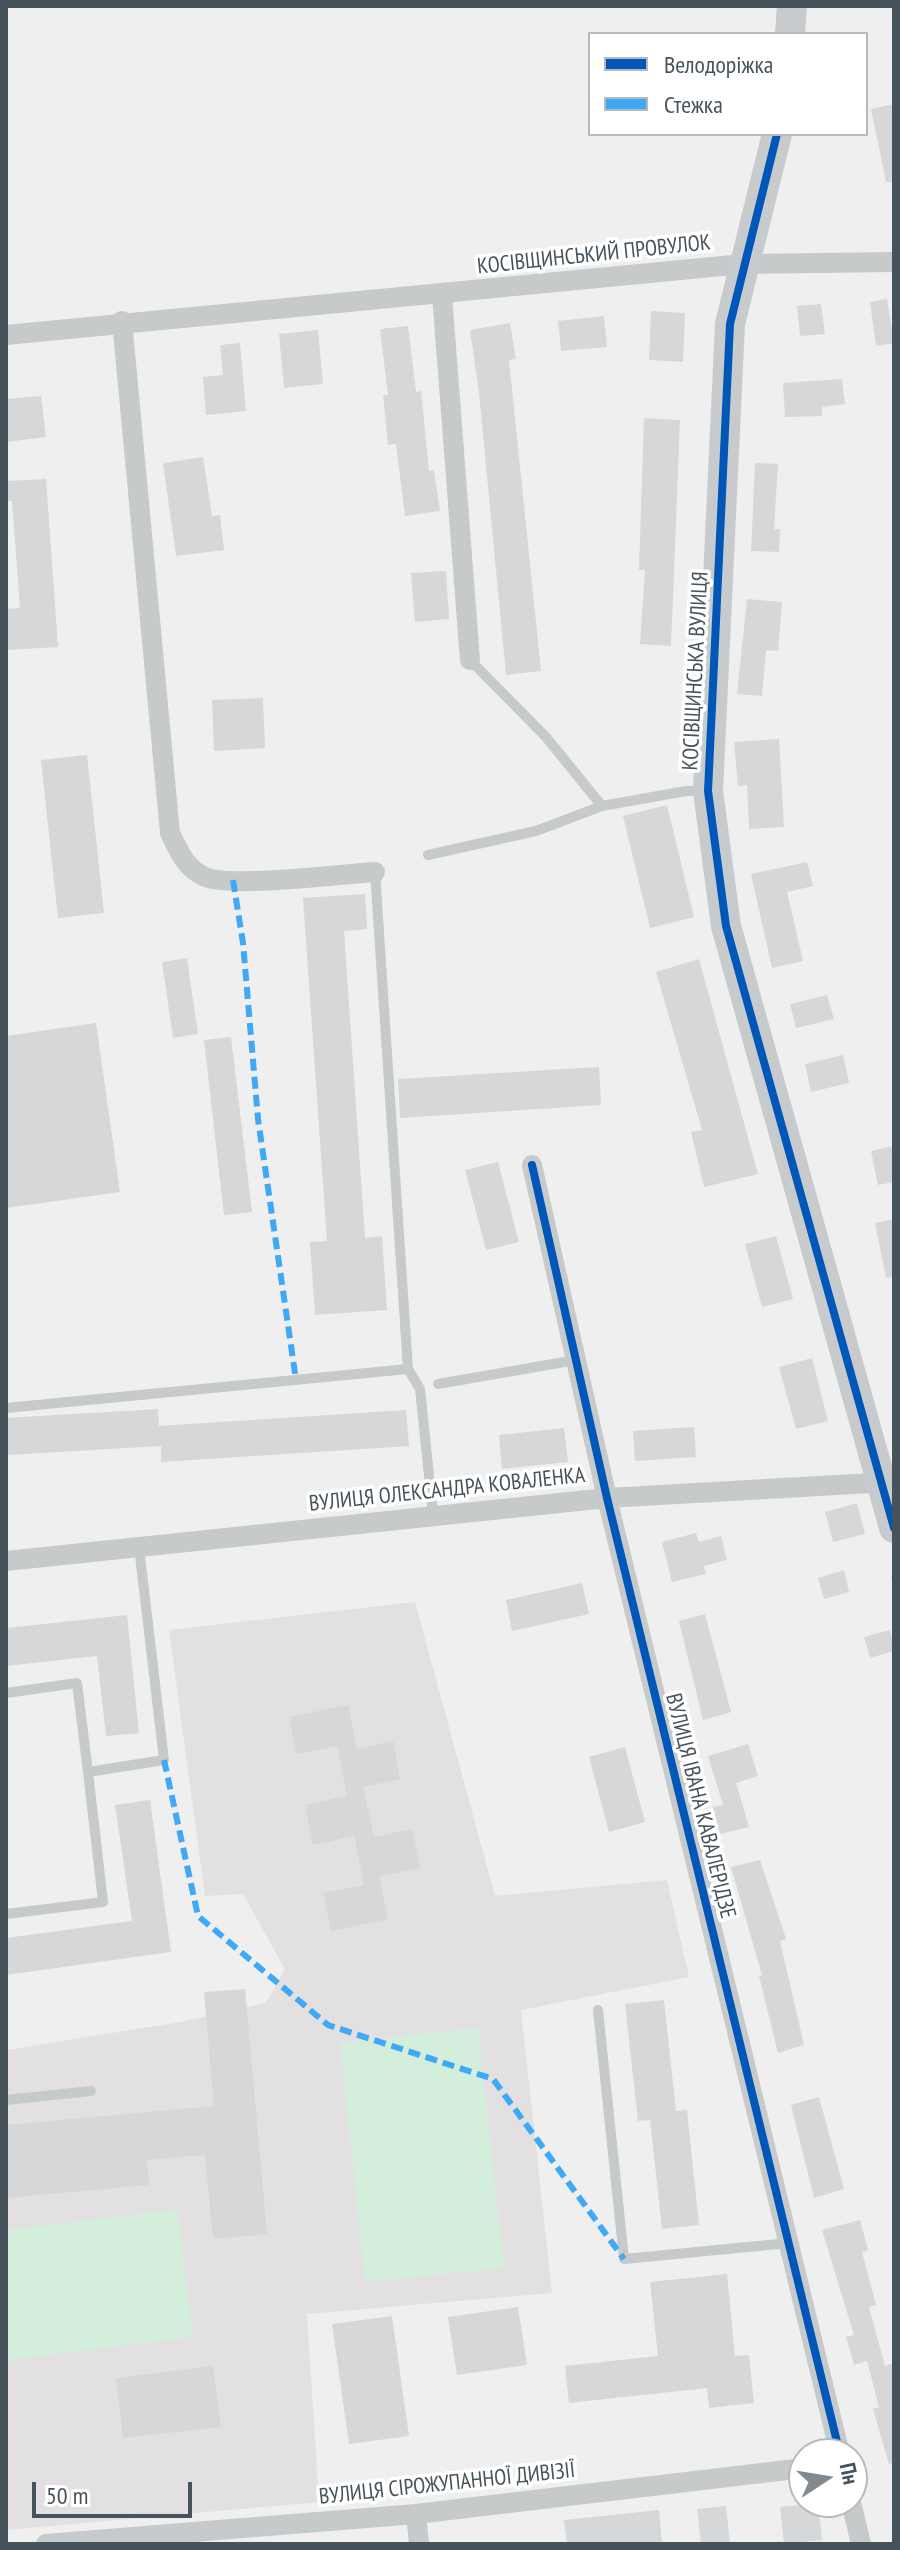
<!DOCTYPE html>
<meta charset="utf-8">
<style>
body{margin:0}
#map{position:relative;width:900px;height:2550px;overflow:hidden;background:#f0efef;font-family:"PT Sans Narrow",sans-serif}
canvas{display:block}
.frame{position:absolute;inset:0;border:8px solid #47535b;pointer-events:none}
.legend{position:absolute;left:588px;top:32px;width:280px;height:104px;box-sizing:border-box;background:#fff;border:2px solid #b5babd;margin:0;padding:10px 14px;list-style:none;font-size:24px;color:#47535b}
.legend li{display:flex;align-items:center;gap:16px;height:40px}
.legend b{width:40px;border:2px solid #b5babd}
.north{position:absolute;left:788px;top:2438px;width:80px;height:80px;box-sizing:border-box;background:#fff;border:2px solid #b5babd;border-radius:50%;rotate:78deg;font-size:22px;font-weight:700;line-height:32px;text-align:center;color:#47535b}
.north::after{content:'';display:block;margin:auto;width:28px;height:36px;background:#828a8f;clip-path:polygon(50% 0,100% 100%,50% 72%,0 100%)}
.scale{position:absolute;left:32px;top:2482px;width:160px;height:36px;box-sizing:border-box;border:4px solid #47535b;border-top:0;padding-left:10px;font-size:24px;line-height:28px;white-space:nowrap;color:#47535b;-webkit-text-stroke:6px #fff;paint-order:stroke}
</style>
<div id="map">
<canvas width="900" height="2550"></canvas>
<div class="frame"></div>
<ul class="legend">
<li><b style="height:10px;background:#0057b8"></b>Велодоріжка</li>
<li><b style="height:10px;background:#3fa9f5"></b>Стежка</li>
</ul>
<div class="north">Пн</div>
<div class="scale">50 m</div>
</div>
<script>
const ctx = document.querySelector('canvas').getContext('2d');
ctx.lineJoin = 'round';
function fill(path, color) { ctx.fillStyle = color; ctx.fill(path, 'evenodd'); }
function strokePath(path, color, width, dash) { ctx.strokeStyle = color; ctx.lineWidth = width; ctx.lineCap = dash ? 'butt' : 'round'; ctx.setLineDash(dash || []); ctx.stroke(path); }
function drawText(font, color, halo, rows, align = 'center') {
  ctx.font = font + ' "PT Sans Narrow",sans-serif'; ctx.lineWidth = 7; ctx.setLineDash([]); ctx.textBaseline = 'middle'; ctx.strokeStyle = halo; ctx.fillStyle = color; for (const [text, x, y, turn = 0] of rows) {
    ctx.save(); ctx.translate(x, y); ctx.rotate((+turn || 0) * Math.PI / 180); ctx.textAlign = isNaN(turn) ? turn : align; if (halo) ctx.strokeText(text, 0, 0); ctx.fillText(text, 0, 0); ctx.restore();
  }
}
fill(new Path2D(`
 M415,1602L495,1896L667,1880L689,1977L521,2010L552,2293L307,2314L319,2502L6,2530V2050L180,2022L266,2003L285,1969L243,1894L205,1896L169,1630Z`), '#e2e0e1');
fill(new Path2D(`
 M478,2028L504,2268L365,2282L340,2043Z
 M177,2210L193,2337L6,2360V2230Z`), '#d4eedc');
fill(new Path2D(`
 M894,104V182H886L871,109Z
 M887,299L894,343L876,346L870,302Z
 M821,304L825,334L800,336L797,306Z
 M651,311L685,313L683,362L649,360Z
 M604,316L607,347L561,351L558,321Z
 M510,323L516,359L509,360L541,671L506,675L479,392L470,330Z
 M408,326L416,392L421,391L429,471L434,470L440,511L405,516L396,444L388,445L383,395H388L380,329Z
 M318,330L323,384L284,388L279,334Z
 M240,343L246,411L206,415L203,377L223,375L220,345Z
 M842,379L845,404L822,407V416L785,417L783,383Z
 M41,396L46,437L6,442V399Z
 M644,418L680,420L671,646L640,644L645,570H639Z
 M203,457L212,516L220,515L224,550L176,556L163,463Z
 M755,463L778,464L774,529H780L779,552L751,551Z
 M46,479L58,647L6,650V609L20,608L12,501H6V481Z
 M446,571L449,619L415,622L411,573Z
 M747,599L782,602L778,651L766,650L762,696L737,694Z
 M263,698L265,748L214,751L212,700Z
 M779,739L784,827L749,829L747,785L738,786L734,742Z
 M87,755L104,913L58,918L41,760Z
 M667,805L694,917L650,928L623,816Z
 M807,862L813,886L787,892L803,961L772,968L751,874Z
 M365,894L367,929L344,931L365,1238L382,1236L387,1310L315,1315L310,1242L327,1241L303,898Z
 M187,958L198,1034L173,1038L162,962Z
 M699,959L758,1174L704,1187L691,1132L702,1130L656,972Z
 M827,995L834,1019L796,1028L790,1004Z
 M96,1023L120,1192L6,1208V1036Z
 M231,1037L252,1212L224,1215L204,1040Z
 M843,1055L849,1083L811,1092L805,1064Z
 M599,1067L601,1105L400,1118L398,1079Z
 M894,1146V1182L878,1185L871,1151Z
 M498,1162L519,1242L486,1250L465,1170Z
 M894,1219V1277L886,1278L875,1223Z
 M776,1236L793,1299L762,1307L745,1244Z
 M812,1358L828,1421L796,1429L779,1367Z
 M158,1409L159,1426L406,1410L409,1446L161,1462V1446L6,1455V1418Z
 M694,1427L696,1457L635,1461L633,1431Z
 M564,1428L568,1462L502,1469L499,1435Z
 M857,1503L865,1534L833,1542L825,1512Z
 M696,1533L699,1542L721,1536L727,1560L704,1566L706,1574L672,1582L662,1542Z
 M844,1570L849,1592L824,1599L818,1578Z
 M582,1583L589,1614L512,1631L506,1600Z
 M705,1614L731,1712L703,1720L679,1621Z
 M127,1615L139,1733L106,1736L97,1656L6,1666V1628Z
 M890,1630L894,1651L870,1658L864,1637Z
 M348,1705L357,1749L393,1741L400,1779L363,1787L374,1837L412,1829L420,1868L379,1876L388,1919L331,1931L323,1893L364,1885L354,1836L313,1845L305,1805L347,1796L337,1746L297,1754L289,1717Z
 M748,1744L758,1776L736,1783L749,1827L720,1834L713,1807L723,1805L708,1756Z
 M625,1747L645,1822L609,1832L589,1757Z
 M150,1800L171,1952L6,1975V1938L132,1921L115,1805Z
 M760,1860L786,1939L780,1941L804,2045L778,2053L759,1976L762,1975L731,1867Z
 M245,1989L267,2234L213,2239L205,2155L147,2160L149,2185L6,2198V2125L214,2106L204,1992Z
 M664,2000L676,2111L687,2110L699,2225L662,2229L650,2120L638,2121L625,2004Z
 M819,2097L844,2189L814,2198L791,2105Z
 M860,2220L868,2250L862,2252L876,2305L869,2307L885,2366L894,2363V2463L889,2464L873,2409L879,2407L867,2361L854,2365L846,2337L854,2335L822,2230Z
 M727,2274L735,2356L749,2355L754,2403L709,2408L707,2388L569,2403L565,2366L658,2356L650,2282Z
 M518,2307L527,2365L457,2375L448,2317Z
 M392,2316L409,2436L349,2444L332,2324Z
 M213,2366L221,2427L123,2438L116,2378Z
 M818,2503L822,2540L784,2544L780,2507Z
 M726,2506L730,2544H701L697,2509Z
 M659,2510L662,2544H567L564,2520Z`), '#d6d7d8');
strokePath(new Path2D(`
 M892,1579L894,1578`), '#b6c1bd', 4, [6, 4]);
strokePath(new Path2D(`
 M470,660L546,737L602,806L686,791H706
 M428,855L536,831L602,806
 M375,872L408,1369L420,1389L433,1514
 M438,1384L576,1360
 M6,1408L408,1369
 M6,1693L77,1683L88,1772
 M6,1914L103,1902L88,1772L164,1760L139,1547
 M598,2010L624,2259L789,2243
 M6,2100L91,2091`), '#c7cacb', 10);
strokePath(new Path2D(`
 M442,295L470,660
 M122,321L170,833C179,851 184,866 203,876C228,889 341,874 375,872
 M6,335L743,264L894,262
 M532,1165L607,1498L840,2454
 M6,1561L607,1498L890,1482
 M851,2502L861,2544
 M416,2514L419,2544
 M46,2544L416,2514L804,2468`), '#c7cacb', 20);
strokePath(new Path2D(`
 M790,34L792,6
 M777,134L730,324L708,791L726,926L894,1528`), '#c8cbcd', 30);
strokePath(new Path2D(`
 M233,880L243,943L258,1119L296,1380
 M164,1760L198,1916L328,2025L493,2079L624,2259`), '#3fa9f5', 6, [12, 6]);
strokePath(new Path2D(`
 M777,134L730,324L708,791L726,926L894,1528
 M532,1165L607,1498L840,2454`), '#0057b8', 8);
drawText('22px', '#47535b', '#fff', [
 ["КОСІВЩИНСЬКИЙ ПРОВУЛОК",594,255,-6],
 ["КОСІВЩИНСЬКА ВУЛИЦЯ",696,671,-87],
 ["ВУЛИЦЯ ОЛЕКСАНДРА КОВАЛЕНКА",447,1490,-6],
 ["ВУЛИЦЯ ІВАНА КАВАЛЕРІДЗЕ",700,1806,76],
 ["ВУЛИЦЯ СІРОЖУПАННОЇ ДИВІЗІЇ",447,2484,-6]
]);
</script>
